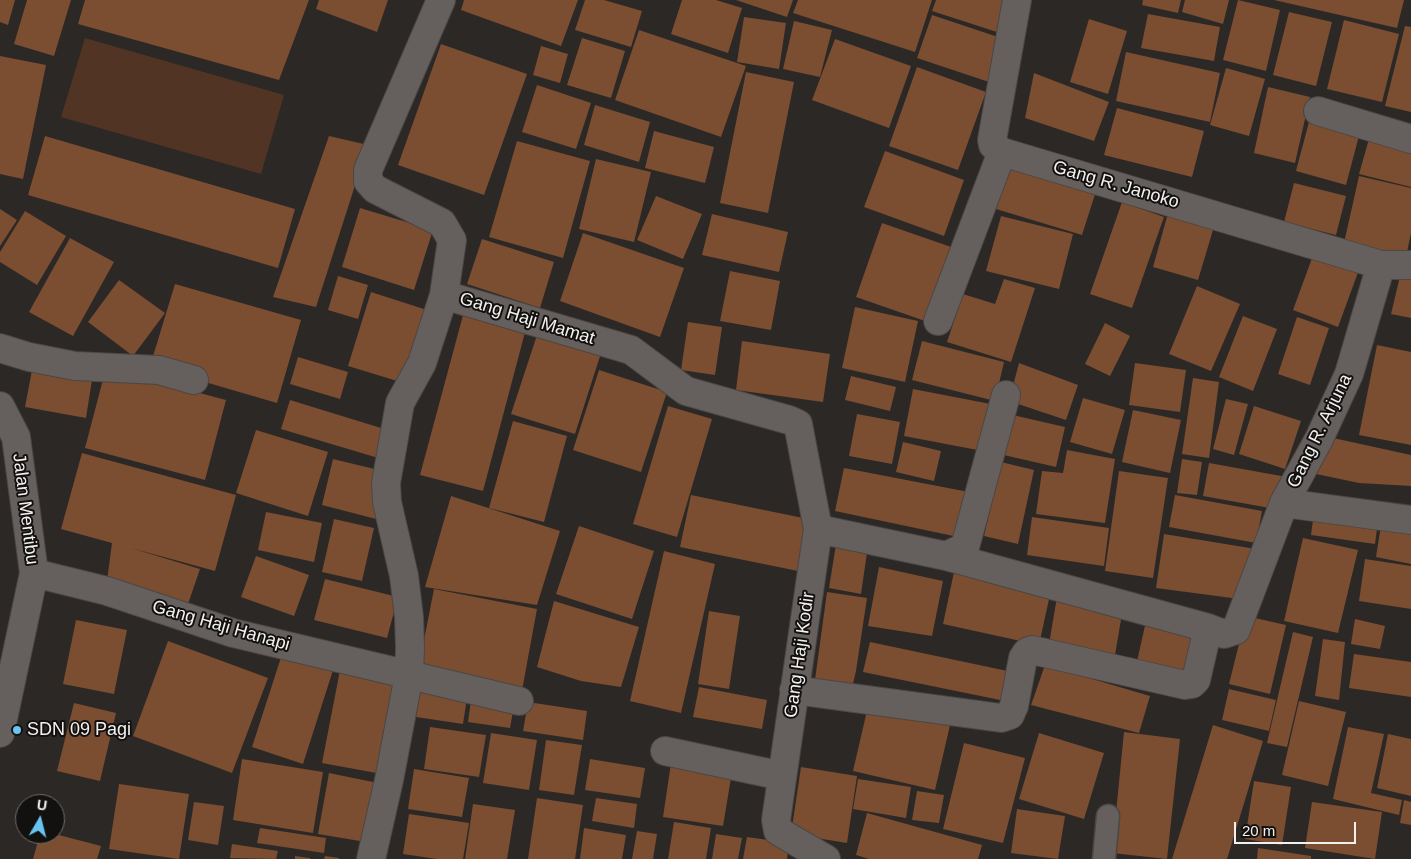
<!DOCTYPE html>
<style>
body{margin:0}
#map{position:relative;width:1411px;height:859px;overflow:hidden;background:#2c2825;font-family:Helvetica,sans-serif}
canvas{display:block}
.north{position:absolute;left:15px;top:794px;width:50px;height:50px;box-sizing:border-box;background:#131110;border:1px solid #6d6a69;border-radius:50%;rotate:8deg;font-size:14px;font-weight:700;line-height:20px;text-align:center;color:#f3f0ef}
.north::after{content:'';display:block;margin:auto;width:18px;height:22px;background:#69c4f1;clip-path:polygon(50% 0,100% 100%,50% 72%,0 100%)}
.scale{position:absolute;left:1234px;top:822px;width:122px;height:22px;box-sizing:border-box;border:2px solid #f3f0ef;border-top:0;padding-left:6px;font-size:15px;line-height:18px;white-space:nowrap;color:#f3f0ef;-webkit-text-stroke:4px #131110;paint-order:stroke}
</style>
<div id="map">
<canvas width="1411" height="859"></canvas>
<div class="north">U</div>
<div class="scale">20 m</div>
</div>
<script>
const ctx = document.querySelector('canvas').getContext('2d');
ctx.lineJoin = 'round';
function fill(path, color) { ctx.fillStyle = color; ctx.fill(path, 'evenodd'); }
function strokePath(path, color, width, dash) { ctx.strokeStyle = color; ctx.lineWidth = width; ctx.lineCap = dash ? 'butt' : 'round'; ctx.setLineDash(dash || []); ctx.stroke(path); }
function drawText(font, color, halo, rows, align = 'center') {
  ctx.font = font + ' Helvetica,sans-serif'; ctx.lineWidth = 4; ctx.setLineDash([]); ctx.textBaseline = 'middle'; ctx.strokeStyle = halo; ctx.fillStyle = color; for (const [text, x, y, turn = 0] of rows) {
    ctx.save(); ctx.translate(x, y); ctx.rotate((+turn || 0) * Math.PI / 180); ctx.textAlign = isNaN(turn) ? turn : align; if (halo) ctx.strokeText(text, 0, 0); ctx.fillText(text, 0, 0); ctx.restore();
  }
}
fill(new Path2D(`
 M85,38L284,95L261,174L61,117Z`), '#513423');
fill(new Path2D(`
 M0,0H15L8,25L0,22Z
 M27,0H71L54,56L14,44Z
 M85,0H309L279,80L78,24Z
 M319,0H388L377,32L316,9Z
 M464,0H578L561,46L461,10Z
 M585,0H604L642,11L631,47L575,30Z
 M682,0H716L742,8L728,53L671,34Z
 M736,0H793L787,17Z
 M798,0H932L915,52L793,13Z
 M936,0H1015L1003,34L932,11Z
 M1143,0H1181L1178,13L1142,5Z
 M1185,0H1229L1223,24L1182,12Z
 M1238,0L1280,10L1266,71L1223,60Z
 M1274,0H1404L1397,28Z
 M1289,12L1332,22L1316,86L1273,75Z
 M1148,14L1220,27L1214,61L1141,48Z
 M932,15L1007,40L992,83L917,58Z
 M744,17L786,23L779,69L737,62Z
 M1089,19L1127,31L1108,94L1070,82Z
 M1344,20L1399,34L1382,102L1327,89Z
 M794,21L832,30L820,77L783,69Z
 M1405,26L1411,27V112L1385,106Z
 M639,30L746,66L721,137L615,100Z
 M582,38L625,51L611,98L567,85Z
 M835,39L911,66L889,128L812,100Z
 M441,44L527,74L484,195L398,165Z
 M541,46L568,54L560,83L533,75Z
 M1126,52L1220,73L1210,122L1116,101Z
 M0,56L46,65L23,179L0,174Z
 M917,67L986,92L958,170L889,146Z
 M1226,68L1265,79L1249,136L1210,125Z
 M746,72L794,82L768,213L720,203Z
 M1034,73L1109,102L1094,141L1025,118Z
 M537,85L591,103L576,149L522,132Z
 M1268,87L1310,97L1295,163L1254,153Z
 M595,105L650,122L639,162L584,145Z
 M1117,108L1204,131L1192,177L1104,155Z
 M1310,118L1360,132L1346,185L1296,171Z
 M654,131L714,147L705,183L645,168Z
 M1371,132L1411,143V187L1359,174Z
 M45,136L295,209L278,268L28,195Z
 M329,136L368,145L316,307L273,297Z
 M517,141L590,161L563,258L489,237Z
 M885,151L964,180L944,236L864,207Z
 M1012,158L1098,185L1082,235L996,209Z
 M596,159L651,172L634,242L579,229Z
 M1359,176L1411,188V233L1406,257L1344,243Z
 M1294,183L1346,196L1336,235L1284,222Z
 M656,196L702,214L683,259L637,240Z
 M1122,202L1164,217L1132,308L1090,294Z
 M1170,206L1216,220L1198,280L1153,267Z
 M360,208L433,230L414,290L342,267Z
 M0,209L17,220L0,246Z
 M25,211L66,236L37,285L0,262V252Z
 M712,214L788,232L779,272L702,255Z
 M1001,216L1073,234L1059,289L986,271Z
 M882,223L954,248L928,322L856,297Z
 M583,233L684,268L660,337L560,301Z
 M70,238L114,262L73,336L29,312Z
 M482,239L554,262L540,308L467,284Z
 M1315,250L1360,267L1338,327L1293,310Z
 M730,271L780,281L771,330L720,321Z
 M1401,272L1411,275V318L1391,314Z
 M338,276L368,285L358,319L328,310Z
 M1004,279L1035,288L1011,362L947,342L963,294L995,304Z
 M119,280L165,313L133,356L88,322Z
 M175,284L301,320L277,403L150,366Z
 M1197,286L1240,304L1211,371L1169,354Z
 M371,292L430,311L407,384L348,366Z
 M466,304L528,321L483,491L420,475Z
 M855,307L918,321L905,382L842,368Z
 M1243,316L1277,329L1253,391L1219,377Z
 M1297,317L1329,328L1310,385L1278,374Z
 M688,322L722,327L715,375L681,370Z
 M1105,323L1130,336L1110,376L1085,364Z
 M539,329L602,350L575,434L511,414Z
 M742,341L830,354L823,402L736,390Z
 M922,341L1004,362L995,401L912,380Z
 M1377,345L1411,352V445L1359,435Z
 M298,357L348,372L340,399L290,384Z
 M1019,363L1078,385L1066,420L1009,401Z
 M1135,363L1186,370L1180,412L1129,405Z
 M106,368L226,400L205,480L85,448Z
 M32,370L92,380L86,418L25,407Z
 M599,370L667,392L641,472L573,450Z
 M851,376L896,387L890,411L845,400Z
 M1193,378L1219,382L1209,458L1182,454Z
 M913,389L1001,406L988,452L904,436Z
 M1083,398L1125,410L1112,454L1070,442Z
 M1226,399L1248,404L1234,455L1213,449Z
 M290,400L394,432L385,460L281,429Z
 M668,406L712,419L677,537L633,524Z
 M1254,406L1301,421L1285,469L1239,454Z
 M1133,410L1181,420L1170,473L1122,462Z
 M1004,413L1065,427L1056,467L995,453Z
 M857,414L900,422L892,464L849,456Z
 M513,421L567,436L544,522L489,508Z
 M256,430L328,452L308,516L236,493Z
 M1324,436L1411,455V486L1359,483L1316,474Z
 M903,442L941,451L934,481L896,472Z
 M1067,450L1115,459L1105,523L1036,514L1042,471L1063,473Z
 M82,453L236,495L215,571L131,548L200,569L187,607L107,581L112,543L61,529Z
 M333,459L387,472L376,519L322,505Z
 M1182,459L1202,462L1197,495L1177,493Z
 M1001,462L1034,470L1018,544L984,536Z
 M1209,463L1287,477L1281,510L1203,496Z
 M844,468L974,493L963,538L835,511Z
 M1119,471L1168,478L1153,578L1105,571Z
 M691,495L808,519L798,571L680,547Z
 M1175,495L1262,511L1256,543L1169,527Z
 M451,496L560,531L537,605L425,587Z
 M266,512L322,523L314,562L258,550Z
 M1314,512L1378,521L1375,544L1311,535Z
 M1032,517L1109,528L1104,566L1027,555Z
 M334,519L374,528L362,581L322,572Z
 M1382,519L1411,525V564L1376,557Z
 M579,526L654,551L632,619L556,594Z
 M1164,534L1256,549L1247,600L1156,588Z
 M837,538L868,546L861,594L829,588Z
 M1303,538L1358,550L1338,633L1284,621Z
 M664,551L715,564L681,713L630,701Z
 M256,556L309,575L294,616L241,597Z
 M1365,559L1411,566V609L1359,601Z
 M879,567L943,581L932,636L868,626Z
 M954,572L1051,590L1039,645L943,624Z
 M325,579L398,597L387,638L314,620Z
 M434,589L537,609L521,696L417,676Z
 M827,592L867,598L856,671L851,692L814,687Z
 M1057,597L1123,608L1115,655L1049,644Z
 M554,601L639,627L621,687L581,681L537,667Z
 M709,611L740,616L729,689L698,684Z
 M1246,616L1286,625L1270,694L1229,684Z
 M1355,619L1385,626L1380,649L1351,644Z
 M76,620L127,630L114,694L63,684Z
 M1146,621L1198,631L1188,677L1136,666Z
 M1293,632L1313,637L1287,747L1267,743Z
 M1323,639L1345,642L1339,700L1315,696Z
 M168,641L268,678L232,773L133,736Z
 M870,642L1017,673L1010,702L863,672Z
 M284,648L335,664L303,764L252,747Z
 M1354,654L1411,662V697L1349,688Z
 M341,665L400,677L382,774L322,763Z
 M1045,665L1150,696L1139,733L1031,705Z
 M699,687L767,700L762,729L693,717Z
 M1229,689L1276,700L1269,731L1222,720Z
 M420,691L467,698L463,724L416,717Z
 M471,700L514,706L510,728L468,722Z
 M1299,701L1346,712L1328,786L1282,775Z
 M528,702L587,711L583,740L523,731Z
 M869,702L951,721L935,790L853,771Z
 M74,703L116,713L100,781L57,771Z
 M1213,725L1263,741L1227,859H1172Z
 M430,727L486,735L479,777L424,769Z
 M1348,727L1384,734L1371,793L1402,800L1399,815L1333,799Z
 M1124,732L1180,739L1167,859L1112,853Z
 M491,733L537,740L529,790L483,783Z
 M1039,733L1104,753L1084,819L1019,799Z
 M1388,734L1411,739V796L1377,788Z
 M546,740L582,745L574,795L539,790Z
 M964,743L1025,758L1003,843L943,829Z
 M242,759L323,772L313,833L233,820Z
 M590,759L645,768L640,798L585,790Z
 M671,763L732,772L723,826L663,817Z
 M801,767L857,776L847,843L791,834Z
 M414,769L469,778L462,817L408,809Z
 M329,773L378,783L372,843L318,834Z
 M858,779L911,787L906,818L853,809Z
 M1254,781L1291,787L1282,845L1245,839Z
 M119,784L189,794L179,859L109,849Z
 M917,791L944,795L939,823L912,820Z
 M537,798L583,805L575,859H528Z
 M596,798L637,804L634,828L592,821Z
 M1404,800L1411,802V825L1400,823Z
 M194,802L224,806L218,845L188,840Z
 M1312,802L1382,812L1375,859L1305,848Z
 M473,804L515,810L507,859H465Z
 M1017,809L1065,816L1058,859L1011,853Z
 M867,813L982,845L978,859H869L856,855Z
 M409,814L469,823L463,859H437L403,854Z
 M674,822L711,828L706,859H668Z
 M260,828L326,838L324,853L257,843Z
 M584,828L626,835L622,859H580Z
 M637,831L657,834L653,859H632Z
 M40,834H55L101,846L97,859H33Z
 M716,834L742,838L738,859H712Z
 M747,837L789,843L787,859H743Z
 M232,844L278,851L276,859L230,858Z
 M1258,848L1311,856V859H1257Z
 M295,856L310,858V859H295Z
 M325,856L339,858V859H324Z`), '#7b4d31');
const service = new Path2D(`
 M1104,859L1108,816`);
const minor = new Path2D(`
 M1017,0L992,140L993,145L1002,152L1381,265H1411
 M1318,111L1411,139
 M444,295L631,350L686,391L789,420L798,424L818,529L776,820L778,831L826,859
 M938,321L1002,152
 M0,348L29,357L75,366L159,370L194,380
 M0,406L16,437L34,573L0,733
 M1284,503L1411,520
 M818,529L946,556L965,547L1006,395
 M946,556L1208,628
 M34,573L107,591L233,633L519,701
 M794,690L1001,718L1010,715L1014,706L1023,658L1027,652L1032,650L1185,685L1192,684L1196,680L1208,628L1224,634L1236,630L1284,503L1319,439L1349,374L1381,265
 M665,751L782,776
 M371,859L389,780L409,675L410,648L409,617L404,576L387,502L386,483L400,403L422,363L444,295L452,240L442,223L375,189L368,181V170L441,0`);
strokePath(service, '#4a4744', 25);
strokePath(minor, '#4a4744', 30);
strokePath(service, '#65605d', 22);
strokePath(minor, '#65605d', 28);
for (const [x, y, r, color] of [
 [17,730,5,"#69c4f1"]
]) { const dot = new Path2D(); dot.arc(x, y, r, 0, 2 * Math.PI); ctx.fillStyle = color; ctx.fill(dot); strokePath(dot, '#131110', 2); }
drawText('18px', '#f3f0ef', '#131110', [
 ["Gang R. Janoko",1116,185,16],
 ["Gang Haji Mamat",527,319,17],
 ["Gang R. Arjuna",1320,431,-64],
 ["Jalan Mentibu",25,509,83],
 ["Gang Haji Hanapi",221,626,16],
 ["Gang Haji Kodir",800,655,-82]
]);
drawText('18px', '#f3f0ef', '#131110', [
 ["SDN 09 Pagi",27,730]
], 'left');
</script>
